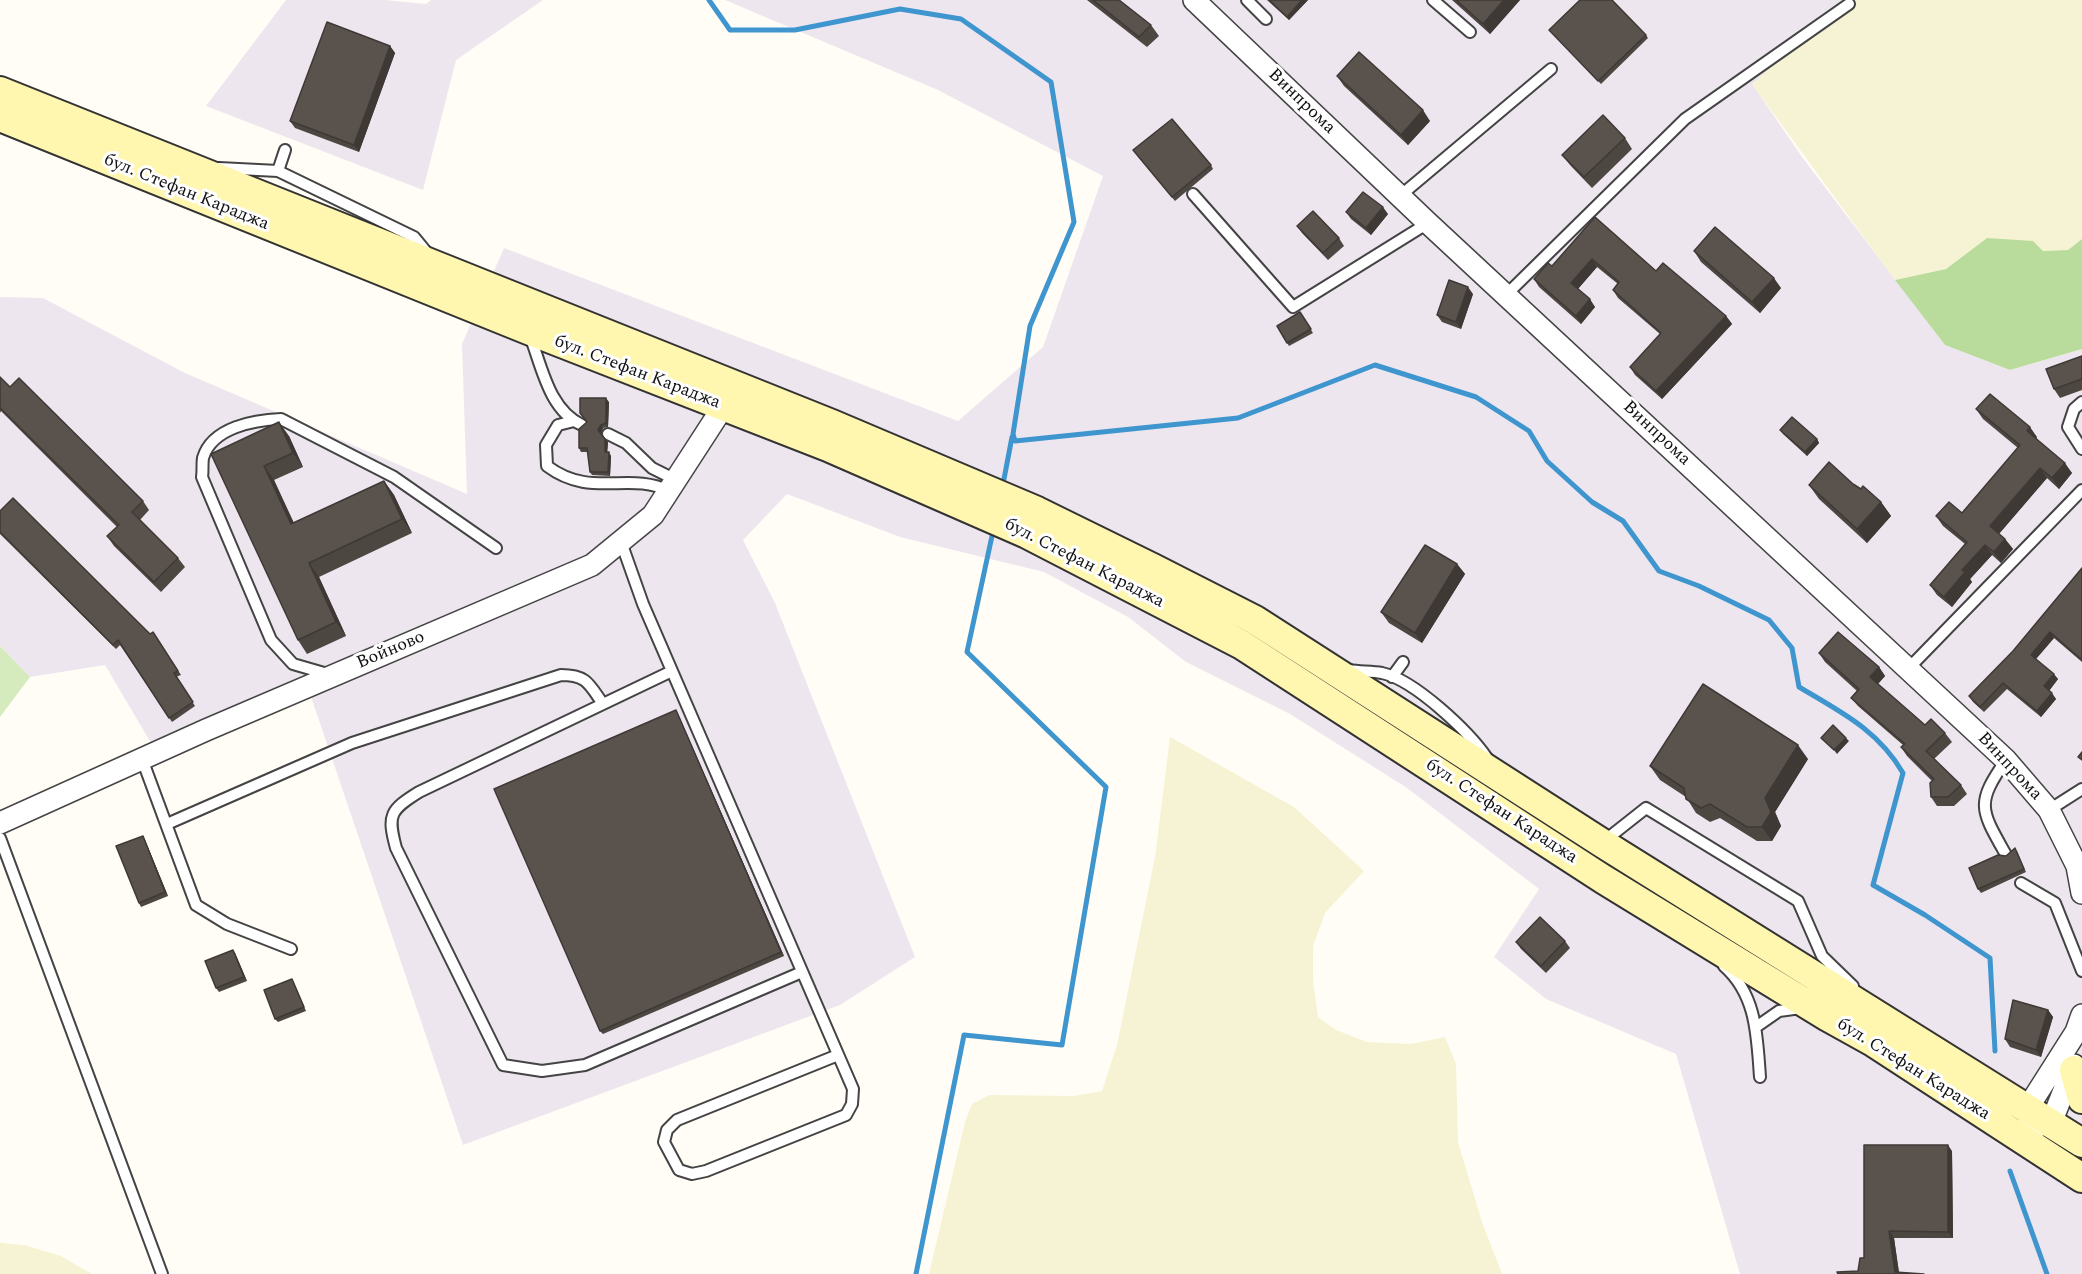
<!DOCTYPE html>
<meta charset="utf-8">
<style>
body{margin:0}
canvas{display:block;background:#fffdf5}
</style>
<canvas width="2082" height="1274"></canvas>
<script>
const ctx = document.querySelector('canvas').getContext('2d');
ctx.lineJoin = 'round';
function fill(path, color) { ctx.fillStyle = color; ctx.fill(path, 'evenodd'); }
function strokePath(path, color, width, dash) { ctx.strokeStyle = color; ctx.lineWidth = width; ctx.lineCap = dash ? 'butt' : 'round'; ctx.setLineDash(dash || []); ctx.stroke(path); }
function drawText(font, color, halo, rows, align = 'center') {
  ctx.font = font + ' Spectral,serif'; ctx.lineWidth = 6; ctx.setLineDash([]); ctx.textBaseline = 'middle'; ctx.strokeStyle = halo; ctx.fillStyle = color; for (const [text, x, y, turn = 0] of rows) {
    ctx.save(); ctx.translate(x, y); ctx.rotate((+turn || 0) * Math.PI / 180); ctx.textAlign = isNaN(turn) ? turn : align; if (halo) ctx.strokeText(text, 0, 0); ctx.fillText(text, 0, 0); ctx.restore();
  }
}
fill(new Path2D(`
 M286,0H386L426,4L431,0H543L456,60L423,190L206,106Z
 M725,0H1847L1753,85L1802,157L1945,345L2010,370L2082,349V1274H1740L1676,1054L1546,999L1494,957L1539,889L1407,788L1290,714L1186,662L1128,617L1044,572L900,537L787,494L743,540L775,603L915,957L840,1005L463,1145L304,676L151,743L105,665L30,677L0,646V297L43,298L185,373L467,494L462,344L504,248L958,421L1043,347L1103,176L938,90Z`), '#eee6ef');
fill(new Path2D(`
 M1847,0H2082V239L2068,250L2043,251L1987,238L1946,269L1895,280L1752,84Z
 M1170,737L1294,807L1364,871L1325,913L1313,946V981L1318,1017L1336,1030L1367,1042L1411,1044L1445,1037L1456,1064L1458,1142L1482,1222L1502,1274H929L965,1122L972,1104L989,1095L1074,1096L1102,1091L1117,1045L1155,857Z
 M0,1243L24,1245L61,1256L92,1274H0Z`), '#f6f3d4');
fill(new Path2D(`
 M0,646L30,677L0,717Z`), '#d5ebbd');
fill(new Path2D(`
 M1987,238L2033,241L2043,251L2068,250L2082,239V349L2010,370L1945,345L1895,280L1946,269Z`), '#b9dc9c');
strokePath(new Path2D(`
 M709,0L730,30H795L900,9L961,19L1051,82L1074,222L1030,326L1013,434L1015,441L1238,418L1375,365L1476,397L1529,431L1547,461L1592,502L1623,521L1659,571L1699,586L1769,620L1792,648L1799,687C1841,712 1878,730 1903,773L1873,885L1925,915L1990,958L1995,1051
 M1004,479L1012,437
 M2010,1171L2047,1274
 M916,1274L964,1035L1062,1045L1106,787L967,652L992,536`), '#3f96cf', 5);
const lane = new Path2D(`
 M1247,0L1266,19
 M1433,0L1470,32
 M219,168L278,171L414,237L428,254
 M278,171L285,150
 M1193,194L1293,307L1428,223
 M1400,196L1551,69
 M1506,295L1685,119L1849,4
 M530,336C542,367 549,410 582,425
 M2082,402L2074,409L2068,427L2082,449
 M574,421L558,425L546,445L547,466C591,499 629,471 669,491
 M608,434L626,443L652,468L676,480
 M621,542L643,604L853,1089L852,1104L846,1115L706,1171L692,1174L679,1170L664,1142L667,1130L677,1120L838,1055
 M1909,668L2082,490
 M1349,670C1360,672 1371,671 1382,673C1415,680 1469,732 1487,758
 M672,671L419,792C390,810 387,815 396,848L503,1065L542,1071L585,1065L802,972
 M331,675L293,664L271,640L202,477C203,471 202,464 203,458C212,427 255,420 281,419L394,477L496,548
 M1392,677L1403,662
 M142,759L196,905L227,924L291,949
 M2049,810L2082,789
 M167,824L352,743L561,675C587,675 589,684 603,704
 M0,838L162,1274
 M1603,842L1646,808L1798,901L1822,956L1853,986
 M2005,853C1980,809 1976,803 2006,760
 M2021,883L2055,903L2082,971
 M1724,966C1757,995 1757,1037 1760,1077
 M1756,1027L1779,1011L1801,1008`);
const street = new Path2D(`
 M1194,0L1428,223L2006,760L2049,810L2077,866L2082,893
 M0,823L206,730L592,565L653,515L723,407L726,394
 M2030,1122L2027,1109L2076,1032L2082,1015
 M2037,1126L2051,1123L2074,1065`);
const secondary = new Path2D(`
 M0,91L832,424L1037,511L1153,568L1255,620L1602,843L2082,1143
 M0,117L528,330L828,447L1027,534L1242,645L1603,879L1828,1017L1873,1042L2082,1178
 M2074,1070L2082,1099`);
strokePath(lane, '#444', 14);
strokePath(street, '#444', 24);
strokePath(secondary, '#333', 32);
strokePath(lane, '#fff', 10);
strokePath(street, '#fff', 21);
strokePath(secondary, '#fff6b0', 28);
fill(new Path2D(`
 M1087,0H1119L1151,25L1159,36L1147,47Z
 M1267,0H1308L1289,20Z
 M1452,0H1520L1490,34Z
 M1549,30L1646,35L1648,38L1601,84Z
 M390,46L395,53L359,152L295,128L290,121Z
 M1337,76L1430,121L1408,145L1344,86Z
 M1625,138L1632,149L1592,188L1570,165L1562,155Z
 M1136,154L1211,165L1213,169L1175,201Z
 M1346,212L1388,214L1371,235L1351,219Z
 M1595,217L1656,271L1726,316L1732,324L1662,399L1635,375L1630,367L1660,334L1618,298L1613,290L1618,284L1597,267L1578,289L1595,307L1581,324L1539,287L1534,279L1552,266Z
 M1297,226L1339,238L1344,246L1328,260L1302,233Z
 M1694,251L1781,288L1760,313L1701,262Z
 M1473,294L1461,329L1442,322L1437,315Z
 M1300,312L1313,333L1289,346L1277,326Z
 M2082,356V390L2060,398L2054,389Z
 M0,377L10,387L143,501L149,510L140,520L178,558L185,567L161,592L114,546L107,536L117,527L1,411L0,413Z
 M609,402L608,427L603,428L601,433L608,442L607,452L611,456L610,476L592,475L590,472L588,452H581L579,448L587,422Z
 M1976,409L2037,437L2036,438L2072,473L2059,489L2047,478L1999,534L2005,539L2013,549L2001,563L1992,555L1970,579L1972,582L1952,607L1937,595L1930,585L1965,544L1943,526L1936,516L1962,513L2018,448L1983,419Z
 M1780,430L1817,439L1819,443L1807,456L1783,434Z
 M289,436L303,467L274,480L293,523L384,481L394,495L412,533L319,577L346,636L307,654L298,640L211,454Z
 M1853,484L1881,502L1891,516L1867,543L1819,499L1809,485Z
 M0,511L150,634L153,632L181,675L176,677L195,706L172,722L120,645L116,649L0,534Z
 M1457,564L1465,574L1422,643L1389,623L1381,612Z
 M2082,568V662L2054,638L2036,659L2058,679L2049,691L2056,699L2041,717L2007,689L1984,712L1973,702L1969,696L2013,651Z
 M1819,653L1879,667L1885,676L1878,684L1925,725L1945,733L1952,742L1934,759L1961,785L1967,794L1954,806H1937L1931,797L1932,781L1907,756L1901,747L1903,745L1858,706L1851,698L1857,691L1825,662Z
 M678,714L784,956L603,1034L600,1031Z
 M1808,759L1775,812L1781,826L1772,841H1757L1720,818L1710,822L1696,813L1686,797L1660,780L1650,766Z
 M143,836L145,840L168,896L141,907L139,903Z
 M2017,851L2026,872L1981,893L1978,889L2006,856Z
 M1565,941L1570,948L1546,973L1521,949L1516,942Z
 M235,953L247,981L219,992L216,988Z
 M292,979L294,983L306,1011L278,1022L275,1019Z
 M2048,1010L2053,1017L2041,1057L2010,1047L2005,1039Z
 M1952,1151L1953,1238H1894L1899,1272L1858,1271L1864,1258Z`), '#4d4742');
fill(new Path2D(`
 M1302,0H1308L1289,20L1287,17Z
 M1504,0H1520L1490,34L1483,24Z
 M390,46L395,53L359,152L354,145Z
 M1423,110L1430,121L1408,145L1401,135Z
 M1383,207L1388,214L1371,235L1366,228Z
 M1592,259L1597,267L1576,291L1571,283Z
 M1774,278L1781,288L1760,313L1752,302Z
 M1468,287L1473,294L1461,329L1456,322Z
 M1590,299L1595,307L1581,324L1576,316Z
 M1726,316L1732,324L1662,399L1656,391Z
 M606,398L609,402L608,427L606,423Z
 M279,422L289,436L303,467L293,453Z
 M601,425L603,428L601,434L598,430Z
 M2030,427L2037,437L2034,441L2027,431Z
 M605,439L608,442L607,456L605,452Z
 M1817,439L1819,443L1807,456L1805,452Z
 M609,452L611,456L610,476L608,472Z
 M2065,463L2072,473L2059,489L2052,478Z
 M264,466L274,480L301,538L291,524Z
 M2040,468L2047,478L1997,536L1990,526Z
 M384,481L394,495L412,533L402,519Z
 M1881,502L1891,516L1867,543L1857,529Z
 M2005,539L2013,549L2001,563L1994,552Z
 M1985,545L1992,555L1970,579L1972,582L1952,607L1944,597L1962,570Z
 M309,563L319,577L346,636L336,622Z
 M1457,564L1465,574L1422,643L1415,633Z
 M2050,632L2054,638L2035,660L2031,655Z
 M1879,667L1885,676L1876,686L1870,677Z
 M2054,674L2058,679L2048,692L2044,686Z
 M2052,693L2056,699L2041,717L2037,711Z
 M676,710L678,714L784,956L781,952Z
 M1846,738L1849,741L1837,754L1834,750Z
 M1798,745L1808,759L1775,812L1781,826L1772,841L1762,827L1765,798Z
 M143,836L145,840L168,896L165,892Z
 M233,950L235,953L247,981L244,977Z
 M2048,1010L2053,1017L2041,1057L2036,1050Z
 M1948,1145L1952,1151L1953,1238L1948,1232Z
 M1889,1231L1894,1238L1899,1274L1895,1272Z`), '#3f3936');
const building = new Path2D(`
 M1093,0H1119L1151,25L1139,37Z
 M1269,0H1302L1287,17Z
 M1456,0H1504L1483,24Z
 M1580,0H1612L1646,35L1598,81L1549,30Z
 M327,22L390,46L354,145L290,121Z
 M1359,52L1423,110L1401,135L1337,76Z
 M1603,115L1625,138L1584,177L1562,155Z
 M1172,119L1211,165L1172,197L1133,150Z
 M1363,192L1383,207L1366,228L1346,212Z
 M1313,211L1339,238L1323,253L1297,226Z
 M1595,217L1656,271L1663,263L1726,316L1656,391L1630,367L1661,333L1613,290L1619,282L1592,259L1571,283L1590,299L1576,316L1534,279L1548,263L1552,266Z
 M1715,227L1774,278L1752,302L1694,251Z
 M1449,280L1468,287L1456,322L1437,315Z
 M1300,312L1311,329L1287,343L1277,326Z
 M2082,356V379L2054,389L2046,369Z
 M0,377L10,387L19,378L143,501L132,512L178,558L154,582L107,536L119,525L0,408Z
 M1990,394L2030,427L2027,431L2065,463L2052,478L2040,468L1990,526L2005,539L1994,552L1985,545L1962,570L1965,572L1944,597L1930,585L1967,542L1936,516L1949,502L1962,513L2020,445L1976,409Z
 M580,398H606V423L601,425L598,430L605,439V452H609L608,472H590L587,448H579V429L587,422L580,413Z
 M1792,417L1817,439L1805,452L1780,430Z
 M279,422L293,453L264,466L291,524L384,481L402,519L309,563L336,622L298,640L211,454Z
 M1829,462L1853,484L1861,489L1863,486L1881,502L1857,529L1809,485Z
 M13,498L150,634L153,632L178,671L174,673L193,702L169,718L118,640L113,645L0,532V511Z
 M1425,545L1457,564L1415,633L1381,612Z
 M2082,568V660L2050,632L2031,655L2054,674L2044,686L2052,693L2037,711L2003,683L1980,707L1969,696L2013,651Z
 M1838,632L1879,667L1870,677L1925,725L1931,719L1945,733L1926,751L1961,785L1948,797H1931L1930,783L1934,779L1901,747L1905,744L1851,698L1859,689L1819,653Z
 M1703,684L1798,745L1765,798L1771,812L1762,827H1747L1710,804L1701,808L1686,799L1684,788L1650,766Z
 M676,710L781,952L600,1031L494,789Z
 M1833,725L1846,738L1834,750L1821,738Z
 M2082,752V760L2078,757Z
 M143,836L165,892L139,903L116,846Z
 M2015,848L2024,869L1978,889L1969,868L1998,855L2006,856Z
 M1540,917L1565,941L1541,966L1516,942Z
 M233,950L244,977L216,988L205,961Z
 M292,979L304,1007L275,1019L264,990Z
 M2013,1000L2048,1010L2036,1050L2005,1039Z
 M1864,1145H1948V1232L1889,1231L1895,1272L1924,1274H1838L1837,1272L1858,1271L1860,1258H1864Z`);
fill(building, '#5a524d');
strokePath(building, '#3f3936', 1.5);
drawText('18px', '#111', '#fff', [
 ["Винпрома",1301,102,44],
 ["бул. Стефан Караджа",186,193,22],
 ["бул. Стефан Караджа",637,373,21],
 ["Винпрома",1656,434,43],
 ["бул. Стефан Караджа",1084,564,27],
 ["Войново",391,651,-23],
 ["Винпрома",2009,767,47],
 ["бул. Стефан Караджа",1501,812,33],
 ["бул. Стефан Караджа",1913,1070,32]
]);
</script>
